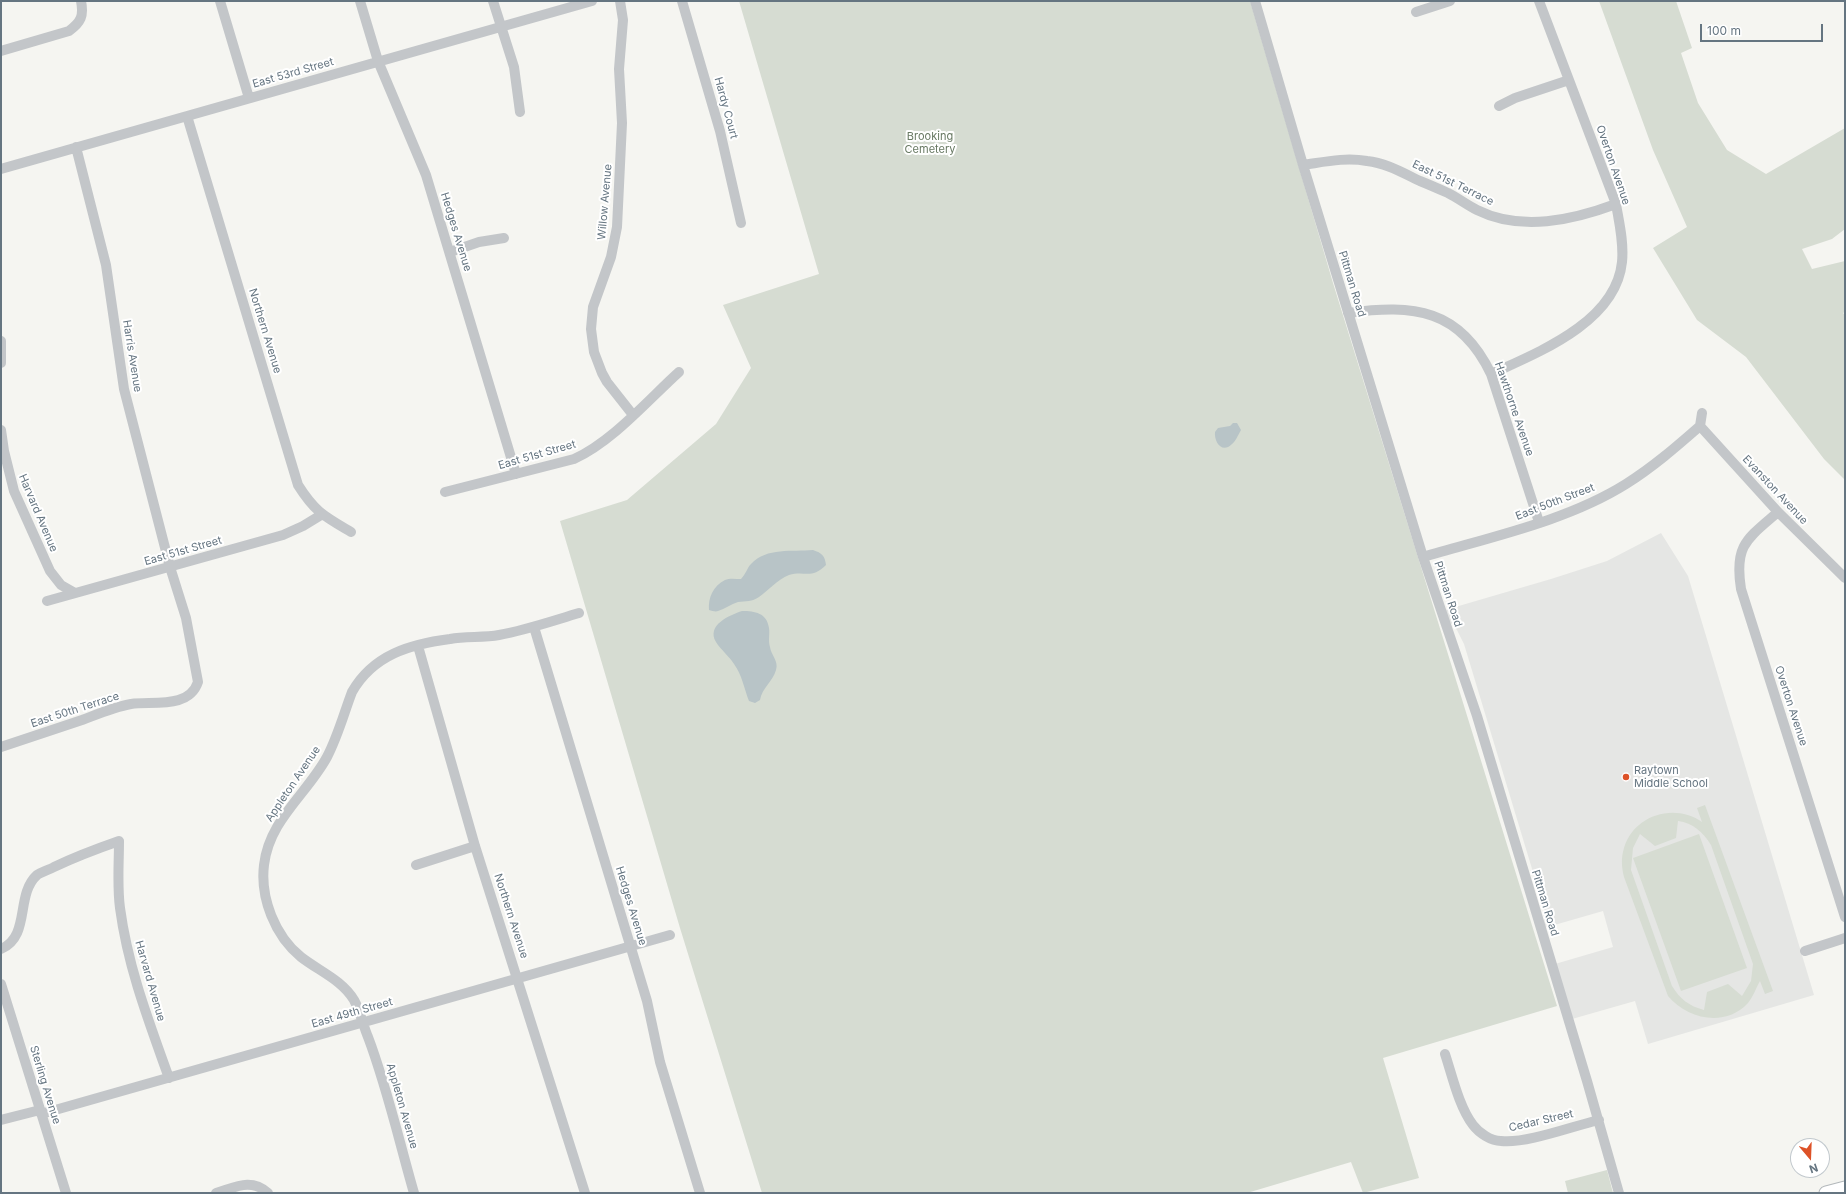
<!DOCTYPE html>
<style>
body{margin:0}
#map{position:relative;width:1846px;height:1194px;overflow:hidden;background:#f5f5f1;font-family:Inter,sans-serif}
canvas{display:block}
.frame{position:absolute;inset:0;border:2px solid #657581;pointer-events:none}
.north{position:absolute;left:1790px;top:1138px;width:40px;height:40px;box-sizing:border-box;background:#fff;border:1px solid #c1c8cd;border-radius:50%;rotate:161deg;font-size:11px;font-weight:700;line-height:16px;text-align:center;color:#657581}
.north::after{content:'';display:block;margin:auto;width:14px;height:18px;background:#dd5228;clip-path:polygon(50% 0,100% 100%,50% 72%,0 100%)}
.scale{position:absolute;left:1700px;top:24px;width:123px;height:18px;box-sizing:border-box;border:2px solid #657581;border-top:0;padding-left:5px;font-size:12px;line-height:14px;white-space:nowrap;color:#657581;-webkit-text-stroke:3px #fff;paint-order:stroke}
</style>
<div id="map">
<canvas width="1846" height="1194"></canvas>
<div class="frame"></div>
<div class="north">N</div>
<div class="scale">100 m</div>
</div>
<script>
const ctx = document.querySelector('canvas').getContext('2d');
ctx.lineJoin = 'round';
function fill(path, color) { ctx.fillStyle = color; ctx.fill(path, 'evenodd'); }
function strokePath(path, color, width, dash) { ctx.strokeStyle = color; ctx.lineWidth = width; ctx.lineCap = dash ? 'butt' : 'round'; ctx.setLineDash(dash || []); ctx.stroke(path); }
function drawText(font, color, halo, rows, align = 'center') {
  ctx.font = font + ' Inter,sans-serif'; ctx.lineWidth = 4; ctx.setLineDash([]); ctx.textBaseline = 'middle'; ctx.strokeStyle = halo; ctx.fillStyle = color; for (const [text, x, y, turn = 0] of rows) {
    ctx.save(); ctx.translate(x, y); ctx.rotate((+turn || 0) * Math.PI / 180); ctx.textAlign = isNaN(turn) ? turn : align; if (halo) ctx.strokeText(text, 0, 0); ctx.fillText(text, 0, 0); ctx.restore();
  }
}
fill(new Path2D(`
 M1661,533L1688,576L1814,995L1648,1044L1635,1001L1572,1019L1555,964L1613,947L1603,911L1544,928V920L1546,915L1464,644L1457,630L1449,621L1445,610L1551,579L1607,561Z`), '#e5e6e4');
fill(new Path2D(`
 M739,1H1250L1333,283L1557,1006L1383,1058L1419,1178L1363,1193L1351,1162L1247,1193H762L680,928L560,521L627,500L716,424L751,368L723,305L819,274Z
 M1599,1H1676L1692,48L1681,53L1698,103L1727,150L1766,174L1845,128V229L1832,239L1802,249L1812,269L1845,261V312L1843,313L1845,315V480L1824,459L1746,357L1697,320L1653,248L1687,227L1653,150Z
 M1705,805L1773,991L1765,994L1760,981C1756,988 1753,997 1748,1003C1725,1028 1687,1019 1668,996L1624,877C1622,869 1621,860 1623,852C1631,816 1673,802 1702,822L1697,808ZM1678,821C1693,823 1703,832 1711,845L1753,964L1751,981L1742,996L1728,984L1707,992L1704,1010C1689,1006 1680,999 1672,986L1631,870L1633,848L1640,834L1655,846L1676,838Z
 M1699,834L1747,968L1681,991L1633,858Z
 M1607,1170L1613,1193H1568L1565,1181Z`), '#d6dcd2');
fill(new Path2D(`
 M1233,423H1237L1241,430C1238,435 1236,441 1232,444C1222,454 1214,442 1215,432L1218,428L1230,426Z
 M813,550C822,553 825,556 826,565C811,580 805,570 789,575C777,580 769,590 759,597C752,602 746,601 738,602C731,604 725,609 718,611C716,612 712,611 709,610C708,598 713,586 725,580C729,578 736,579 741,579C746,574 747,568 751,564C767,547 792,552 813,550Z
 M742,611C755,611 767,613 769,628C770,634 768,640 770,647C771,655 779,661 776,670C773,681 762,688 760,700L755,703L749,701C744,688 742,675 734,664C729,656 721,650 716,642C706,625 730,615 742,611Z`), '#b8c4c7');
const major = new Path2D(`
 M1826,1193L1845,1188`);
strokePath(major, '#b3b8bb', 15);
strokePath(new Path2D(`
 M220,1L249,98
 M360,1L378,61L426,175L516,474
 M493,1L514,67L520,112
 M620,1L623,20L619,69L622,123L617,227L611,257L593,307L591,329L594,352L602,373L607,382L633,415
 M682,1L720,131L741,223
 M1255,1L1303,165L1423,557L1477,716L1587,1081L1619,1193
 M1416,12L1450,1
 M1,51L69,31C81,22 84,16 81,1
 M1499,106L1515,98L1569,80
 M187,116L298,485C315,512 324,516 351,532
 M1303,165C1324,162 1345,157 1367,161C1386,163 1403,173 1420,181C1430,185 1439,189 1448,193C1458,198 1467,205 1477,210C1521,232 1573,220 1616,204
 M1,169L592,1
 M450,252L479,242L504,238
 M1348,313C1414,304 1460,309 1491,374L1539,522
 M1,341V363
 M1491,374C1539,352 1616,322 1622,262C1624,242 1619,222 1616,204L1539,1
 M1700,426L1778,512L1845,578
 M1700,426L1702,413
 M1,430L4,451L14,491L50,571L61,585L75,593
 M445,492L574,459C612,442 648,400 679,372
 M1778,512C1747,539 1734,545 1741,589L1845,917
 M1423,557C1490,537 1567,521 1626,484C1653,467 1676,447 1700,426
 M47,601L283,535L303,526L321,515
 M534,627L647,1001L660,1062L700,1193
 M418,646L475,846L585,1193
 M1,747C28,738 55,729 82,720C98,714 114,707 131,704C153,701 189,709 198,682L186,618L170,567L124,389L106,265L76,147
 M416,865L475,846
 M1,949C31,936 15,895 37,875C41,872 49,870 54,867C75,857 96,849 119,841C119,863 117,886 120,908C128,968 149,1022 169,1078
 M1805,951L1845,938
 M1,984L66,1193
 M1445,1054C1452,1075 1459,1107 1473,1125C1479,1133 1491,1141 1501,1141C1526,1144 1573,1126 1599,1120
 M41,1114L670,935
 M1,1120L40,1110
 M216,1193C236,1187 251,1178 268,1193
 M414,1193C399,1141 387,1087 368,1037C363,1025 360,1011 354,1000C342,980 319,971 301,957C275,936 260,898 264,865C269,820 307,794 327,757C338,736 344,713 352,692C373,655 410,644 450,639C466,636 483,638 499,635C526,630 552,621 579,613`), '#c3c6c9', 10);
strokePath(major, '#fff', 13);
for (const [x, y, r, color] of [
 [1626,777,4,"#dd5228"]
]) { const dot = new Path2D(); dot.arc(x, y, r, 0, 2 * Math.PI); ctx.fillStyle = color; ctx.fill(dot); strokePath(dot, '#fff', 1.5); }
drawText('11px', '#657581', '#fff', [
 ["East 53rd Street",293,73,-16],
 ["Hardy Court",726,108,75],
 ["Overton Avenue",1613,165,71],
 ["East 51st Terrace",1453,183,26],
 ["Willow Avenue",605,202,-85],
 ["Hedges Avenue",456,232,73],
 ["Pittman Road",1352,284,73],
 ["Northern Avenue",265,331,73],
 ["Harris Avenue",132,356,81],
 ["Hawthorne Avenue",1514,409,71],
 ["East 51st Street",537,455,-16],
 ["Evanston Avenue",1775,490,47],
 ["East 50th Street",1555,502,-21],
 ["Harvard Avenue",38,513,67],
 ["East 51st Street",183,551,-16],
 ["Pittman Road",1448,594,72],
 ["Overton Avenue",1791,706,72],
 ["East 50th Terrace",75,710,-18],
 ["Appleton Avenue",293,784,-56],
 ["Pittman Road",1545,903,73],
 ["Hedges Avenue",631,906,73],
 ["Northern Avenue",511,916,72],
 ["Harvard Avenue",150,981,74],
 ["East 49th Street",352,1013,-16],
 ["Sterling Avenue",45,1085,73],
 ["Appleton Avenue",402,1106,74],
 ["Cedar Street",1541,1121,-13]
]);
drawText('11px', '#687963', '#fff', [
 ["Brooking",930,137],
 ["Cemetery",930,150]
]);
drawText('11px', '#657581', '#fff', [
 ["Raytown",1634,771],
 ["Middle School",1634,784]
], 'left');
</script>
